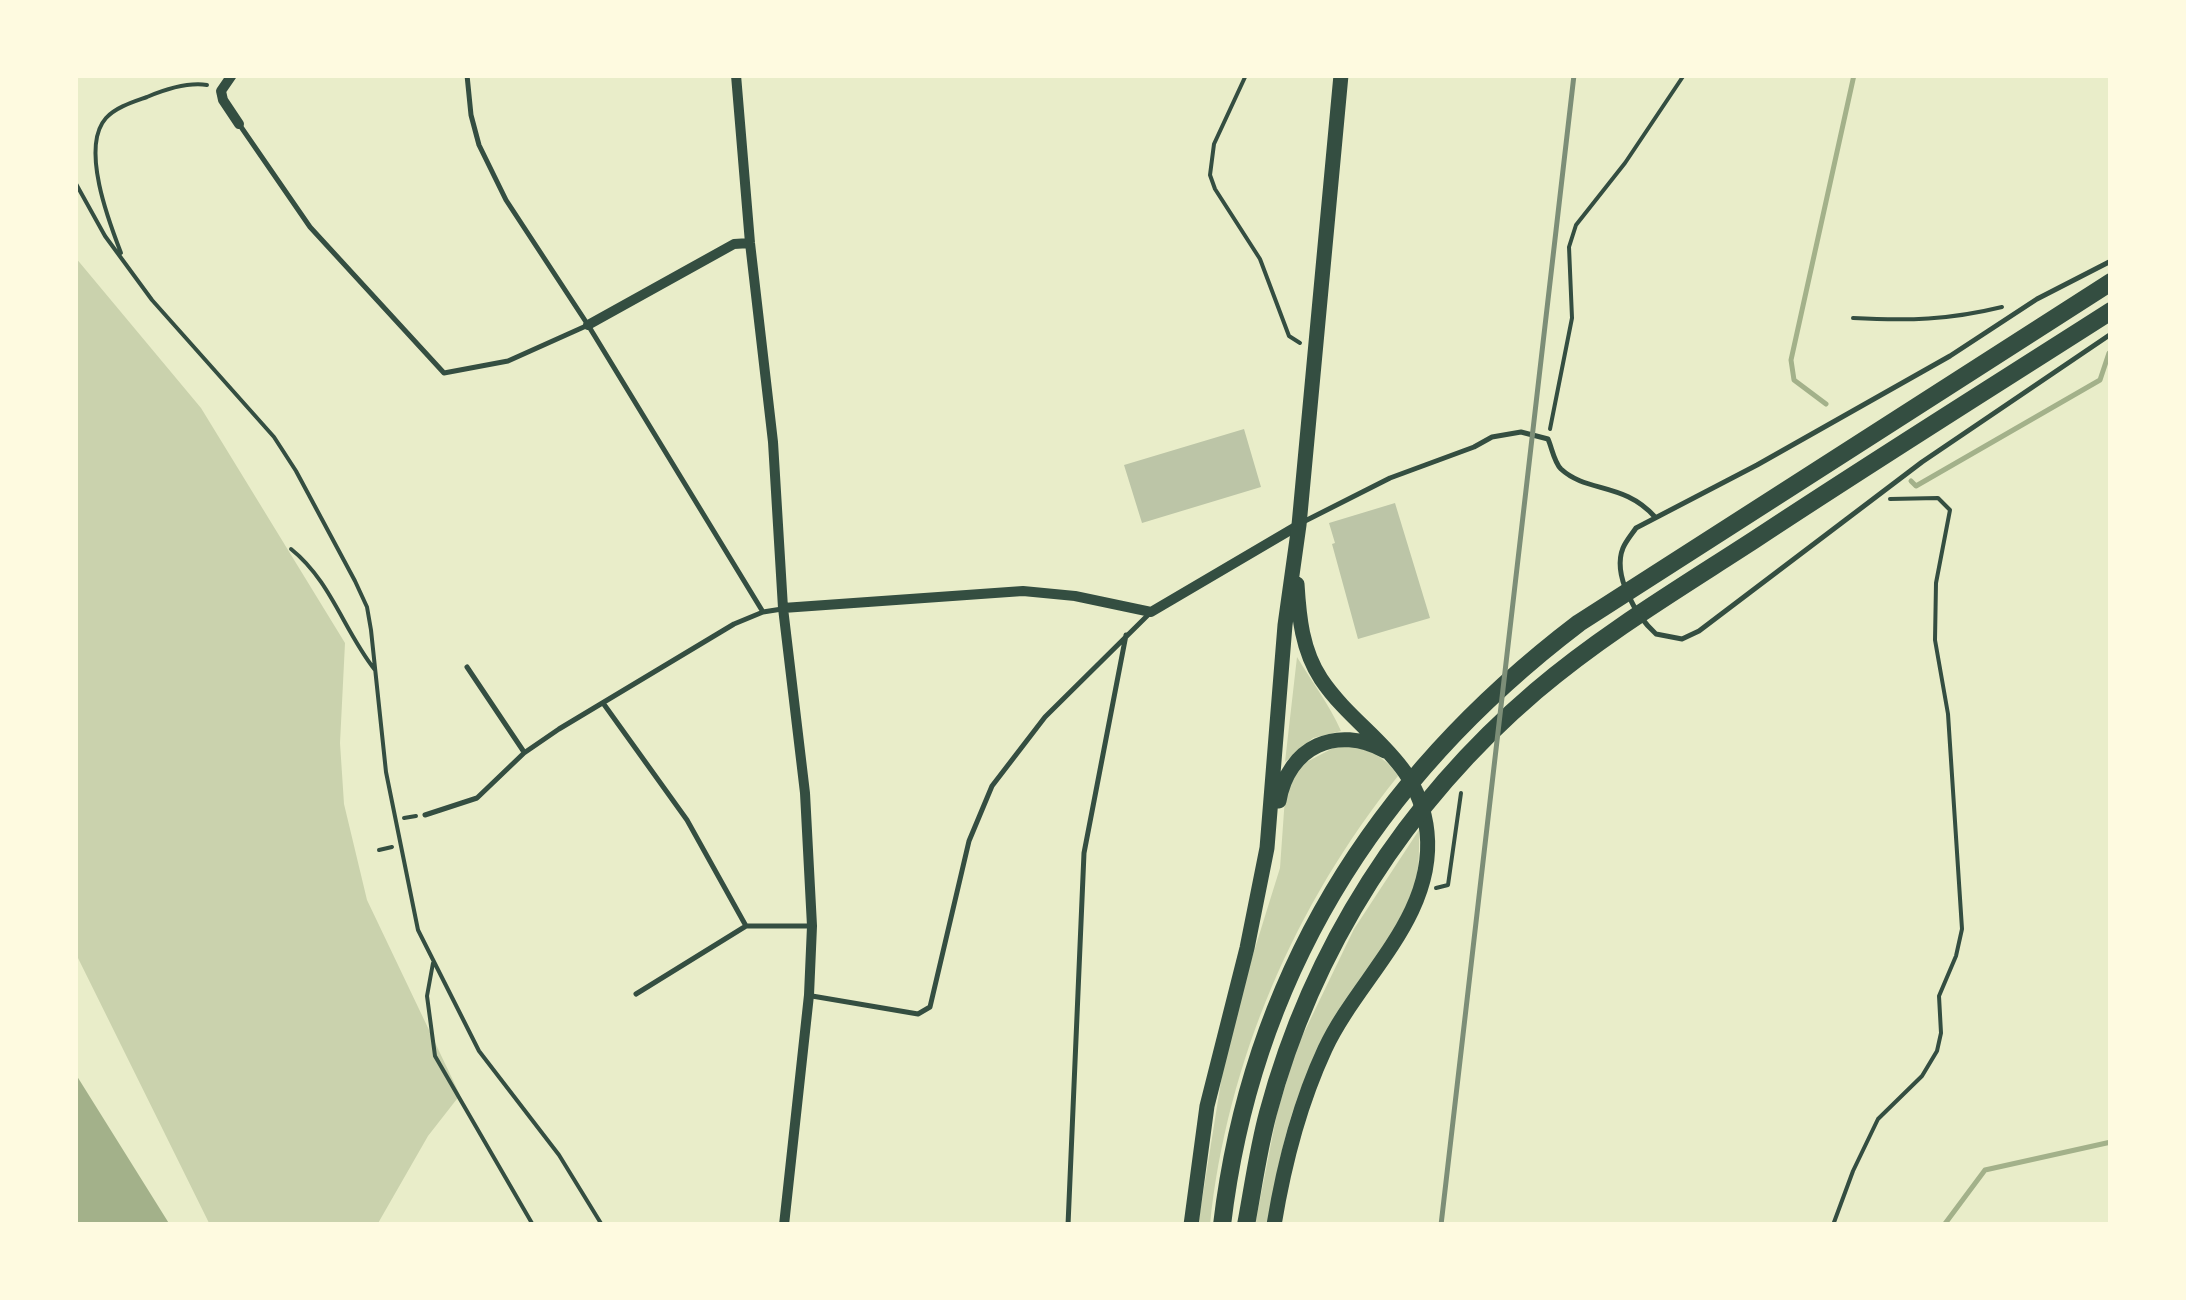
<!DOCTYPE html>
<style>
body{margin:0}
#map{position:relative;width:2186px;height:1300px;overflow:hidden;background:#e9edc9;font-family:Jost,sans-serif}
canvas{display:block}
.frame{position:absolute;inset:0;border:78px solid #fefae0;pointer-events:none}
</style>
<div id="map">
<canvas width="2186" height="1300"></canvas>
<div class="frame"></div>
</div>
<script>
const ctx = document.querySelector('canvas').getContext('2d');
ctx.lineJoin = 'round';
function fill(path, color) { ctx.fillStyle = color; ctx.fill(path, 'evenodd'); }
function strokePath(path, color, width, dash) { ctx.strokeStyle = color; ctx.lineWidth = width; ctx.lineCap = dash ? 'butt' : 'round'; ctx.setLineDash(dash || []); ctx.stroke(path); }
fill(new Path2D(`
 M75,257L201,408L345,643L340,743L344,804L367,900L460,1095L428,1136L377,1225H210L75,952Z
 M1297,657C1312,682 1329,704 1341,731L1313,738L1285,762Z
 M1349,746C1370,750 1387,758 1398,776C1295,904 1227,1061 1210,1225H1198L1223,1069L1246,977L1280,868L1285,797L1299,766L1335,747Z
 M1419,830C1419,850 1420,871 1413,891C1390,956 1338,1008 1309,1070C1286,1118 1277,1173 1267,1225H1255L1277,1113L1297,1047L1354,929Z`), '#cad2ad');
fill(new Path2D(`
 M75,1073L170,1225H75Z`), '#a3b18a');
strokePath(new Path2D(`
 M1826,404L1794,380L1791,360L1854,75
 M1911,481L1916,486L2100,380L2109,353
 M1944,1225L1985,1170L2111,1142`), '#a3b18a', 5);
fill(new Path2D(`
 M1244,429L1261,487L1142,523L1124,465Z
 M1395,503L1430,618L1358,639L1332,544L1335,543L1329,523Z`), '#bcc5a7');
strokePath(new Path2D(`
 M1246,75L1214,144L1210,175L1215,189L1260,259L1289,336L1300,343
 M75,182L105,236L152,300L274,437L296,471L355,581L367,607L371,630L386,772L418,930L479,1051L559,1155L602,1225
 M121,253C109,222 80,147 106,118C116,107 133,102 147,97C166,89 187,82 207,85
 M1853,318C1908,321 1949,320 2002,307
 M1550,429L1572,318L1569,247L1576,225L1625,163L1684,75
 M291,549C331,581 344,631 375,670
 M404,818L416,816
 M379,850L392,847
 M1436,888L1448,885L1461,793
 M433,963L427,996L435,1056L533,1225
 M1833,1225L1853,1171L1878,1119L1922,1076L1937,1051L1941,1033L1939,996L1956,956L1962,929L1948,714L1935,640L1936,583L1950,510L1938,498L1890,499`), '#344e41', 4);
strokePath(new Path2D(`
 M467,75L471,115L479,145L506,200L588,325L763,612
 M239,124L310,227L444,373L508,361L586,326
 M2111,261L2037,299L1950,356L1757,465L1636,528C1632,534 1626,541 1623,548C1612,575 1636,616 1656,634L1682,639L1699,631L1922,462L2111,334
 M1305,521L1390,478L1474,447L1492,437L1521,432L1548,439C1552,448 1554,462 1561,469C1587,493 1624,482 1655,517
 M467,667L524,752
 M603,703L687,820L746,926
 M425,815L477,798L524,753L559,729L734,624L763,612L782,609
 M636,994L746,926H812
 M812,996L918,1014L930,1007L969,841L992,786L1045,717L1150,613
 M1068,1225L1084,853L1126,635`), '#344e41', 5);
strokePath(new Path2D(`
 M232,75L221,91L223,100L239,124
 M736,75L750,243L773,442L783,608L805,793L812,926L809,995L784,1225
 M588,325L734,244L750,243
 M783,608L1023,591L1075,596L1151,612L1299,525`), '#344e41', 10);
strokePath(new Path2D(`
 M1279,801C1288,747 1337,724 1385,751
 M1191,1225L1207,1106L1247,948L1267,848L1285,625L1299,525L1341,75
 M1274,1225C1284,1164 1299,1105 1325,1049C1358,978 1436,917 1427,832C1419,757 1358,734 1321,679C1302,650 1299,617 1297,584`), '#344e41', 15);
strokePath(new Path2D(`
 M1222,1225C1252,972 1379,775 1579,623L2111,282
 M1246,1225C1253,1188 1258,1150 1268,1113C1312,948 1406,802 1536,691C1603,634 1680,588 1754,540C1872,462 1992,387 2111,311`), '#344e41', 18);
strokePath(new Path2D(`
 M1441,1225L1574,75`), '#7c8e77', 5);
</script>
